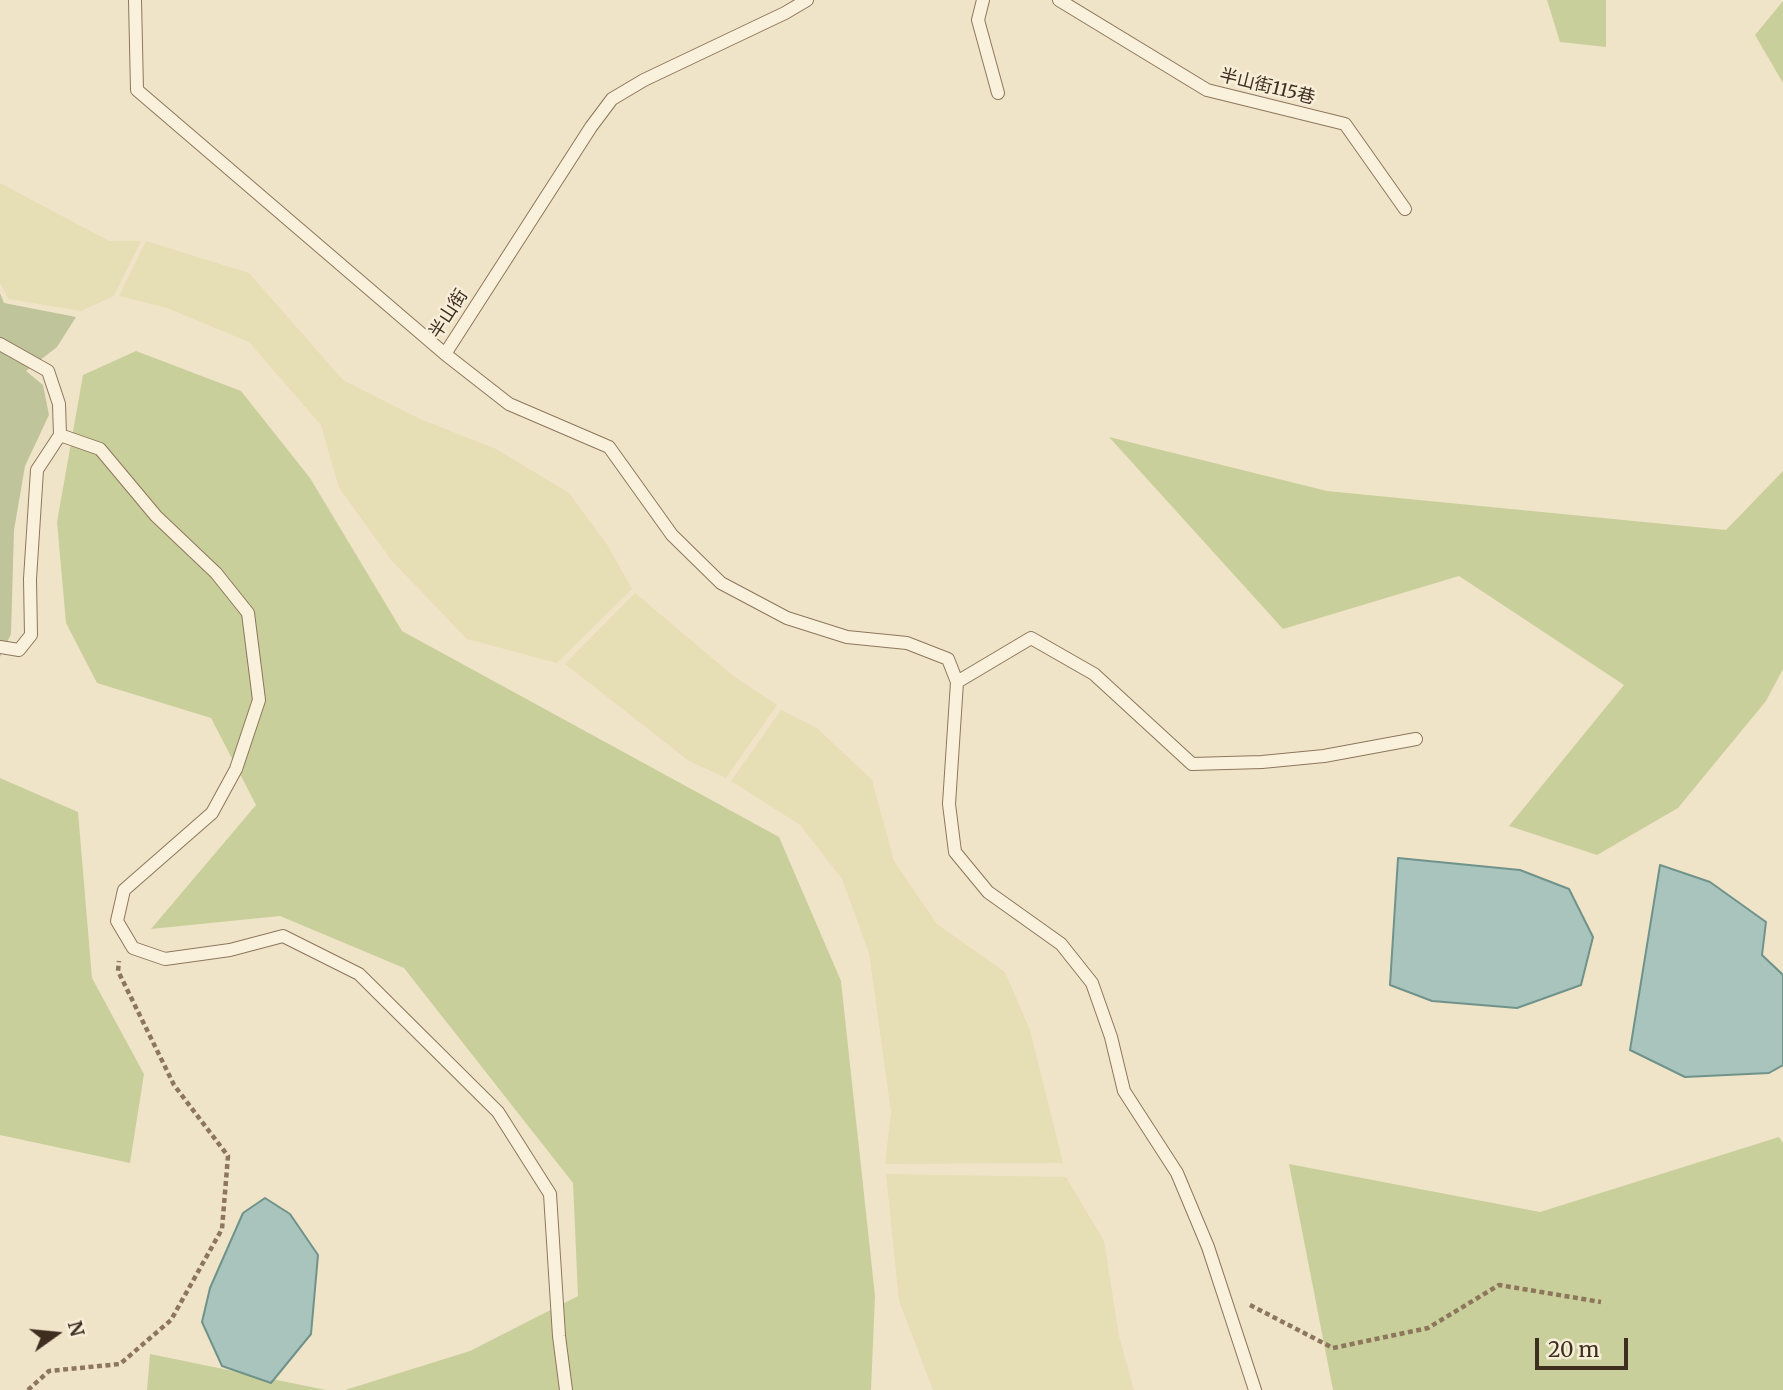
<!DOCTYPE html>
<meta charset="utf-8">
<style>
body{margin:0}
#map{position:relative;width:1783px;height:1390px;overflow:hidden;background:#f0e4c8;font-family:Merriweather,serif}
canvas{display:block}
.north{position:absolute;left:21px;top:1299px;width:70px;height:70px;-webkit-text-stroke:5px #f7eed8;paint-order:stroke;rotate:75deg;font-size:19px;font-weight:700;line-height:28px;text-align:center;color:#3d2e20}
.north::after{content:'';display:block;margin:auto;width:24px;height:32px;background:#3d2e20;clip-path:polygon(50% 0,100% 100%,50% 72%,0 100%)}
.scale{position:absolute;left:1535px;top:1338px;width:93px;height:32px;box-sizing:border-box;border:4px solid #3d2e20;border-top:0;padding-left:9px;font-size:21px;line-height:24px;white-space:nowrap;color:#3d2e20;-webkit-text-stroke:5px #f7eed8;paint-order:stroke}
</style>
<div id="map">
<canvas width="1783" height="1390"></canvas>
<div class="north">N</div>
<div class="scale">20 m</div>
</div>
<script>
const ctx = document.querySelector('canvas').getContext('2d');
ctx.lineJoin = 'round';
function fill(path, color) { ctx.fillStyle = color; ctx.fill(path, 'evenodd'); }
function strokePath(path, color, width, dash) { ctx.strokeStyle = color; ctx.lineWidth = width; ctx.lineCap = dash ? 'butt' : 'round'; ctx.setLineDash(dash || []); ctx.stroke(path); }
function drawText(font, color, halo, rows, align = 'center') {
  ctx.font = font + ' Merriweather,"Noto Sans TC",serif'; ctx.lineWidth = 5; ctx.setLineDash([]); ctx.textBaseline = 'middle'; ctx.strokeStyle = halo; ctx.fillStyle = color; for (const [text, x, y, turn = 0] of rows) {
    ctx.save(); ctx.translate(x, y); ctx.rotate((+turn || 0) * Math.PI / 180); ctx.textAlign = isNaN(turn) ? turn : align; if (halo) ctx.strokeText(text, 0, 0); ctx.fillText(text, 0, 0); ctx.restore();
  }
}
fill(new Path2D(`
 M0,183L109,241H141L114,296L81,311L8,299L0,283Z
 M146,241L249,273L343,380L420,419L496,449L569,493L608,546L632,589L557,663L467,639L392,561L339,488L321,425L249,342L167,308L119,296Z
 M635,593L735,677L777,705L726,778L689,761L565,664Z
 M781,710L817,728L872,780L894,861L937,924L1005,972L1030,1030L1063,1163L885,1164L891,1112L869,953L842,879L800,825L731,781Z
 M886,1174L1066,1177L1104,1241L1119,1336L1134,1390H933L899,1301Z`), '#e6deb5');
fill(new Path2D(`
 M1547,0H1606V47L1560,42Z
 M1783,1V83L1755,35Z
 M136,351L241,391L310,478L402,631L779,837L841,981L875,1296L871,1390H345L470,1351L578,1296L573,1183L404,968L280,916L151,929L256,805L211,718L97,683L66,623L57,522L83,375Z
 M1109,437L1327,491L1726,530L1783,471V669L1766,701L1678,808L1597,855L1509,826L1624,685L1459,576L1283,629Z
 M0,778L78,812L92,978L144,1074L130,1163L0,1135Z
 M1779,1137L1783,1143V1390H1333L1289,1164L1540,1212Z
 M150,1354L326,1390H147Z`), '#c9cf9b');
fill(new Path2D(`
 M0,293L4,303L76,317L57,347L26,371L43,385L49,415L25,466L14,530L11,634L0,657Z`), '#bfc49a');
const water = new Path2D(`
 M1398,858L1520,870L1569,889L1593,937L1581,985L1517,1008L1432,1001L1390,985Z
 M1660,865L1710,882L1766,922L1762,955L1783,975V1065L1769,1073L1685,1077L1630,1050Z
 M265,1198L290,1214L318,1255L311,1334L271,1383L222,1366L202,1322L210,1288L243,1213Z`);
fill(water, '#a9c4bc');
strokePath(water, '#6f938a', 2);
const service = new Path2D(`
 M135,0L137,90L445,354L591,127L612,99L644,80L785,13L807,0
 M983,0L978,20L998,93
 M1059,0L1207,90L1345,124L1405,209
 M0,344L48,371L59,404L60,435L37,470L30,579L31,635L19,650L0,647
 M445,354L509,404L609,447L672,535L721,583L787,618L847,637L907,643L948,659L957,682L949,804L955,852L988,892L1061,944L1092,983L1111,1037L1124,1091L1177,1173L1208,1247L1255,1390
 M60,435L100,449L156,516L216,573L248,613L259,700L236,769L212,813L124,890L117,921L133,948L165,959L230,950L283,936L359,974L498,1112L550,1194L559,1336L566,1390
 M957,682L1031,638L1094,674L1192,764L1262,762L1324,756L1416,739`);
strokePath(service, '#8d765c', 14);
strokePath(new Path2D(`
 M1250,1305L1333,1348L1428,1328L1499,1285L1601,1302
 M28,1390L49,1371L120,1364L171,1320L222,1229L228,1156L174,1085L118,971L119,961`), '#8d765c', 4.5, [5, 3.5]);
strokePath(service, '#faf1dc', 12);
drawText('18px', '#3d2e20', '#f7eed8', [
 ["半山街115巷",1267,87,14],
 ["半山街",449,314,-57]
]);
</script>
